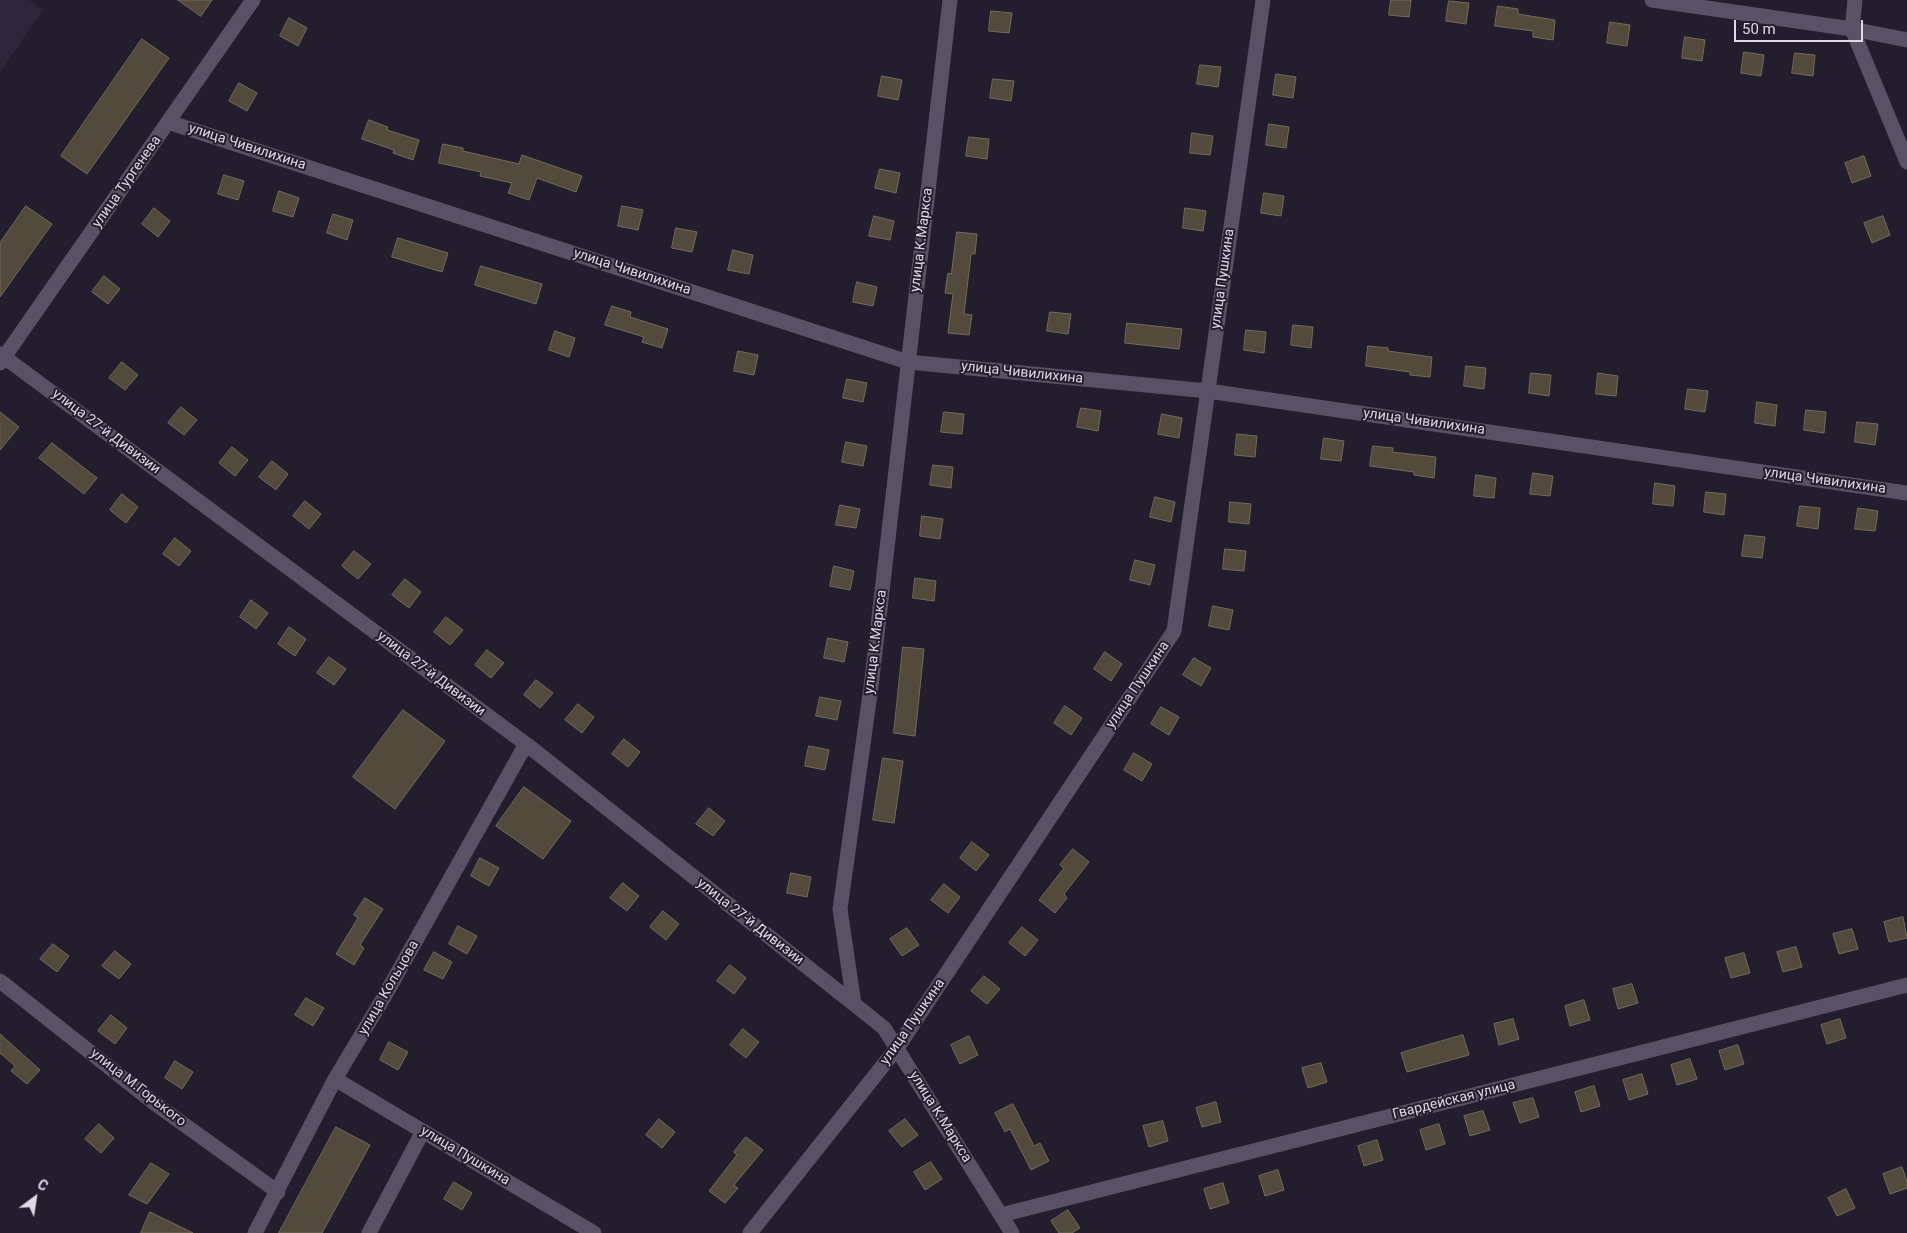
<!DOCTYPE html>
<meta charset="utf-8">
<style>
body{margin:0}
#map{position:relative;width:1907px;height:1233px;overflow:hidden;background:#221e2d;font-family:Roboto,sans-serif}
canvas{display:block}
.north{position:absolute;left:10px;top:1173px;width:50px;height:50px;-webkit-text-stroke:4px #221e2d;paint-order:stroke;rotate:31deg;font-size:14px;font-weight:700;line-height:20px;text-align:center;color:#dddbe5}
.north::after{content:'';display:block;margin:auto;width:18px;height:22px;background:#dddbe5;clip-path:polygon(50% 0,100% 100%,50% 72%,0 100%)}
.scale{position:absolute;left:1734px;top:20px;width:129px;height:22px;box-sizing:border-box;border:2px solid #dddbe5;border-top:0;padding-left:6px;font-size:15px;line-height:18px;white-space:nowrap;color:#dddbe5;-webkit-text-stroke:4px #221e2d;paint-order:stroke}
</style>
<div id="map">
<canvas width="1907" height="1233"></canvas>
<div class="north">С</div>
<div class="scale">50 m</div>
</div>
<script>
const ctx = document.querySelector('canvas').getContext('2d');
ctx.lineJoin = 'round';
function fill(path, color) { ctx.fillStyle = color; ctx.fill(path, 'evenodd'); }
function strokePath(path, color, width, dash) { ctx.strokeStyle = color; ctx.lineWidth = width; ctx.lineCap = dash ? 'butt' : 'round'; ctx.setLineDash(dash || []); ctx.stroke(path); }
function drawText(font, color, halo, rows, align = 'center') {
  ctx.font = font + ' Roboto,sans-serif'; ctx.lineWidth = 4; ctx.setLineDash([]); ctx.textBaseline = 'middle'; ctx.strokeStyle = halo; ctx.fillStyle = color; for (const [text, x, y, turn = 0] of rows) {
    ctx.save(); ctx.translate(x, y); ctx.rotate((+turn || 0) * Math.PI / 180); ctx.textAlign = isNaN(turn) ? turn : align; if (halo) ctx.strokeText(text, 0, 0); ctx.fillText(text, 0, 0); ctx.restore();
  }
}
fill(new Path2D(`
 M0,0H29L43,10L0,72Z`), '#2c273b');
const building = new Path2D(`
 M178,0H212L201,16Z
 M1391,0H1411L1409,17L1389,15Z
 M1449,1L1469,3L1466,24L1446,21Z
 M1498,6L1518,9V14L1555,20L1553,40L1533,37V31L1495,26Z
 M991,11L1012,13L1009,33L989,31Z
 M289,18L307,28L298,46L280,36Z
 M1610,22L1630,25L1627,46L1607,43Z
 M1685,37L1705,40L1702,61L1682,58Z
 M142,39L169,58L87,174L61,156Z
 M1744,52L1764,55L1761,76L1741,73Z
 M1795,53L1815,55L1813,76L1792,73Z
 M1200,65L1221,67L1218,87L1197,84Z
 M1276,74L1296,77L1293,98L1273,95Z
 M882,76L902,80L898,100L878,96Z
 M993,79L1014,81L1011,101L990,98Z
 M239,83L257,93L247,111L229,101Z
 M369,120L388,127L387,130L419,140L413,160L393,153L394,150L362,139Z
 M1269,124L1289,127L1286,148L1266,145Z
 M1192,133L1213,136L1210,155L1190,153Z
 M969,137L989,139L987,159L966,156Z
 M443,144L463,148V151L519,164L522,155L582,176L576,192L537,178L529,200L508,193L512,183L480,176L481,172L439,163Z
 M1864,156L1871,176L1852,183L1845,163Z
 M880,169L900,173L896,193L875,188Z
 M224,175L244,181L238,200L218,194Z
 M279,191L299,198L293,217L273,211Z
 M1264,193L1284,196L1281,216L1261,213Z
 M26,206L52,224L0,297V243Z
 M622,206L643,210L638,230L618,226Z
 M154,208L170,221L158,237L142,224Z
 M1185,208L1206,211L1203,231L1183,228Z
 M333,214L353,220L347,240L327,233Z
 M874,216L894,221L890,240L869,236Z
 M1883,216L1890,235L1872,243L1864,223Z
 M676,228L697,232L692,252L672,248Z
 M957,232L977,234L975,254H971L964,314L972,315L969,335L948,333L953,294L945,293L948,273L951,274Z
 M398,238L448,253L442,272L392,257Z
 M733,250L753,255L749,274L728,270Z
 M481,266L542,284L536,304L475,285Z
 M104,276L120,289L108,304L92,292Z
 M857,282L877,287L873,306L853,302Z
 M612,306L631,312L630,317L668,329L662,348L642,342L644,337L605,325Z
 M1050,312L1071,314L1068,334L1047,331Z
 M1127,323L1182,329L1179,349L1125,343Z
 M1293,325L1313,327L1311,348L1291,345Z
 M1246,330L1266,332L1264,353L1244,350Z
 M555,331L575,338L569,357L549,350Z
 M1368,346L1388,348V351L1432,357L1430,377L1410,375V372L1366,366Z
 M738,351L758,355L754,375L734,371Z
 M122,362L138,375L125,390L109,378Z
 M1466,366L1486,368L1484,389L1464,386Z
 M1531,373L1551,375L1549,396L1529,393Z
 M1598,373L1618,376L1616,396L1596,394Z
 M847,379L867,383L863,402L843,398Z
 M1688,389L1708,391L1705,412L1685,409Z
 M1757,402L1777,405L1775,426L1755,423Z
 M181,407L197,420L184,435L168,423Z
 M1081,408L1101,411L1098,431L1077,427Z
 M1806,410L1826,412L1824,433L1804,430Z
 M0,412L19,427L0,450Z
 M944,412L964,414L962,434L941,432Z
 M1162,414L1182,418L1179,438L1158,434Z
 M1857,422L1878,424L1875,445L1855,442Z
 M1237,434L1257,436L1255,457L1235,455Z
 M1324,438L1344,441L1341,461L1321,459Z
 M846,442L867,446L863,466L842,462Z
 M52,443L97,478L84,494L39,458Z
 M1373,446L1393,448L1392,452L1436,457L1434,478L1414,475V472L1370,466Z
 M232,447L248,460L235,476L219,463Z
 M272,461L288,474L276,490L259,477Z
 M933,465L953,467L951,488L930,485Z
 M1533,473L1553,476L1550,496L1530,494Z
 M1476,475L1496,478L1494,498L1474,496Z
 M1655,483L1675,486L1673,506L1653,504Z
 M1706,492L1726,494L1724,515L1704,512Z
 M122,494L138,507L126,523L110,510Z
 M1155,497L1175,502L1171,522L1150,517Z
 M305,501L321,514L309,529L293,516Z
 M1230,502L1251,504L1249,524L1229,522Z
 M840,505L860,509L856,528L836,525Z
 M1800,506L1820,508L1818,529L1797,526Z
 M1858,508L1878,511L1875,531L1855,529Z
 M922,516L943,519L940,539L920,536Z
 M1745,535L1765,537L1762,558L1742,556Z
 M175,538L191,551L179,566L163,554Z
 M1225,549L1246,551L1244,571L1223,569Z
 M354,551L371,564L358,579L342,566Z
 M1135,560L1155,565L1150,585L1130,580Z
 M834,566L854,571L850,590L830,586Z
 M915,578L936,581L934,601L913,598Z
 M405,579L421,592L409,608L392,595Z
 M251,600L268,613L256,629L240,617Z
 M1213,606L1233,610L1229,630L1209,626Z
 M446,617L463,630L450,645L434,632Z
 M289,627L306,639L295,656L278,644Z
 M828,638L848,642L844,662L824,658Z
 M903,647L924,649L915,736L894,733Z
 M487,650L504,663L491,678L475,665Z
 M1105,652L1122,664L1111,681L1094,669Z
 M329,657L346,669L334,685L317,673Z
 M1194,658L1211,668L1201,686L1183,675Z
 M536,680L553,693L540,708L524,695Z
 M820,697L841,701L837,720L816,716Z
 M578,704L594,717L582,733L565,720Z
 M1065,706L1082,718L1071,735L1054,723Z
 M1161,707L1179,717L1169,735L1151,724Z
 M403,710L445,741L395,809L353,777Z
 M624,739L640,752L628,767L612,754Z
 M809,746L829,750L825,770L805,766Z
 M1134,753L1152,764L1142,781L1124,770Z
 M883,758L903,761L894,823L873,820Z
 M524,787L571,821L543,859L496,826Z
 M709,808L725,821L713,836L696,824Z
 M972,842L989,855L976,871L960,858Z
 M1073,849L1089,862L1064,894L1067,898L1055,913L1039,900L1064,868L1060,865Z
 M480,858L499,868L489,886L471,876Z
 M791,873L811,877L807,897L787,893Z
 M623,883L639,896L627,911L610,898Z
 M944,884L960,897L948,913L931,900Z
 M365,898L383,909L360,945L364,948L354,965L336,954L358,918L354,915Z
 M663,911L679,924L666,940L650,927Z
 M1903,917L1907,938L1889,942L1884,922Z
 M458,926L477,936L467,954L449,944Z
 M1022,927L1038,940L1025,956L1009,943Z
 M907,928L919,945L902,956L890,939Z
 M1852,929L1858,949L1839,954L1833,934Z
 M53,944L69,956L57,972L40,959Z
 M1796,947L1802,967L1783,972L1777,952Z
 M115,951L131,964L119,979L102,966Z
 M434,952L452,962L443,979L424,970Z
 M1744,953L1750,973L1731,978L1725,958Z
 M730,965L746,978L734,994L717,981Z
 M984,976L1000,989L987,1004L971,991Z
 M1632,984L1638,1003L1618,1009L1613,989Z
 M306,998L324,1008L313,1026L295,1015Z
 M1584,1000L1590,1020L1570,1026L1565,1006Z
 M111,1015L127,1028L115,1044L98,1031Z
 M1513,1019L1519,1039L1499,1045L1494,1024Z
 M1840,1019L1846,1038L1827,1044L1821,1025Z
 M743,1029L759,1042L746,1058L730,1045Z
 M0,1034L40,1070L27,1084L11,1071L15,1066L0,1053Z
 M1463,1035L1469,1055L1407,1072L1401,1053Z
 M969,1036L978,1055L960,1064L951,1045Z
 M389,1042L408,1052L398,1070L380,1060Z
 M1738,1045L1744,1064L1725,1070L1719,1051Z
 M1690,1059L1697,1079L1677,1085L1671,1065Z
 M175,1061L193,1072L182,1089L165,1078Z
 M1321,1063L1327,1082L1308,1088L1302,1068Z
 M1642,1074L1648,1094L1629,1100L1623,1080Z
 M1594,1086L1600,1106L1581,1112L1575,1092Z
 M1533,1098L1539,1117L1520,1123L1513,1103Z
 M1216,1102L1221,1122L1202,1127L1196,1108Z
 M1013,1104L1034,1146L1040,1143L1049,1161L1031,1170L1010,1129L1005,1132L995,1113Z
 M1483,1111L1490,1130L1470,1136L1464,1116Z
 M659,1119L675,1132L662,1148L646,1135Z
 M905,1119L918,1135L902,1147L889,1131Z
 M1163,1121L1168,1141L1149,1147L1143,1126Z
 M99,1124L114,1138L101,1153L85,1139Z
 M1439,1124L1445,1144L1426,1150L1420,1130Z
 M336,1127L370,1145L322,1233H279Z
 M746,1137L763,1150L734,1185L738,1188L725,1203L709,1191L737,1155L734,1152Z
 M1377,1140L1383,1160L1364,1166L1358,1146Z
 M931,1162L942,1179L925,1190L914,1172Z
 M151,1163L169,1174L147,1204L129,1195Z
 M1902,1167L1907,1181V1188L1890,1194L1883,1174Z
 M1278,1170L1284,1190L1265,1196L1259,1176Z
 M454,1182L472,1193L462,1210L444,1199Z
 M1223,1183L1229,1203L1210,1209L1204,1189Z
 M1846,1189L1855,1208L1837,1216L1828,1198Z
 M1068,1210L1080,1228L1072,1233H1059L1051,1221Z
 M150,1212L193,1233H141Z`);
fill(building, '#524a3a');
strokePath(building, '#746d5b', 1);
strokePath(new Path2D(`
 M950,0L871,687L840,909L854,1004L884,1028L1012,1233
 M1652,0L1852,29L1907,40
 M1855,0L1852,29L1907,162
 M168,122L908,362L1208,391L1907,493
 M0,354L526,744L854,1004
 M0,363L253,0
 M0,981L157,1105L278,1192
 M335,1079L594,1233
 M1001,1215L1907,985
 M255,1233L335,1079L384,997L526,744
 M369,1233L423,1131
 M750,1233L897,1048L1174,631L1263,0`), '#575265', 15);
drawText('14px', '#dddbe5', '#221e2d', [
 ["улица Чивилихина",247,147,18],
 ["улица Тургенева",127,182,-55],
 ["улица К.Маркса",922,240,-83],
 ["улица Чивилихина",632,272,18],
 ["улица Пушкина",1223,279,-82],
 ["улица Чивилихина",1022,373,6],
 ["улица Чивилихина",1424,422,8],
 ["улица 27-й Дивизии",106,432,37],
 ["улица Чивилихина",1825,481,8],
 ["улица К.Маркса",876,642,-83],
 ["улица 27-й Дивизии",431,674,37],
 ["улица Пушкина",1138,685,-56],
 ["улица 27-й Дивизии",750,922,38],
 ["улица Кольцова",389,988,-60],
 ["улица Пушкина",913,1022,-55],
 ["улица М.Горького",138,1088,38],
 ["Гвардейская улица",1454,1100,-14],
 ["улица К.Маркса",940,1117,58],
 ["улица Пушкина",465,1156,31]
]);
</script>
